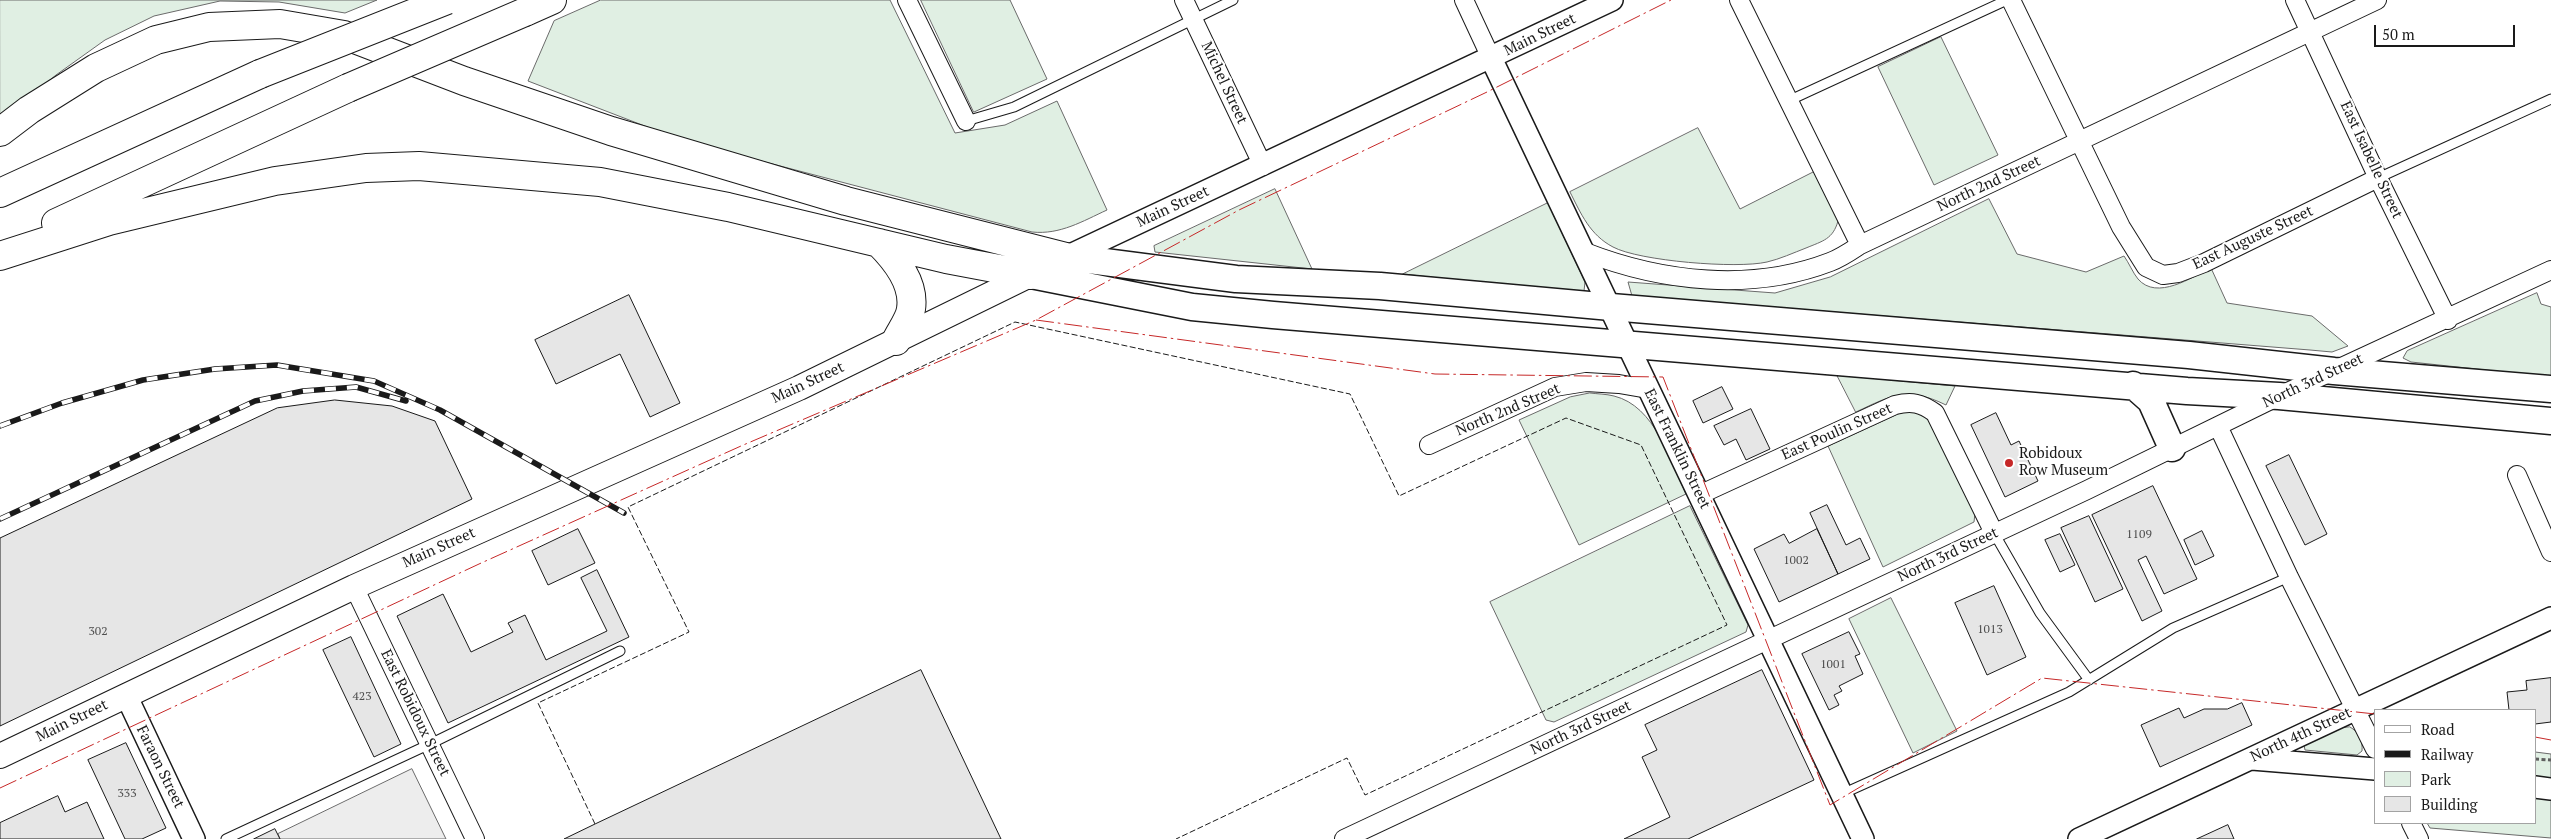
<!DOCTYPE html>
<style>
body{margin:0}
#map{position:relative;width:2551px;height:839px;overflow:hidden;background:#fff;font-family:"PT Serif",serif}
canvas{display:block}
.legend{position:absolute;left:2374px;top:709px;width:162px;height:115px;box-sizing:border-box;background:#fff;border:1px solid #a3a3a3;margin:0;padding:6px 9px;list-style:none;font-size:15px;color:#1a1a1a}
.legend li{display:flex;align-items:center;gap:10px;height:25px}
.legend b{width:25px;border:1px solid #a3a3a3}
.scale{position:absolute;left:2374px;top:25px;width:141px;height:22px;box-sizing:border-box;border:2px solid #1a1a1a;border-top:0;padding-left:6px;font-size:15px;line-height:18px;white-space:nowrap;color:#1a1a1a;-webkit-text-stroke:4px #fff;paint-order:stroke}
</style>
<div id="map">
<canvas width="2551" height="839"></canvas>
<ul class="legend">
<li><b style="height:6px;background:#fff"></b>Road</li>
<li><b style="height:6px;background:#1a1a1a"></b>Railway</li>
<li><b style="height:14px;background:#e0efe3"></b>Park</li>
<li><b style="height:14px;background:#e6e6e6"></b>Building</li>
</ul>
<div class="scale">50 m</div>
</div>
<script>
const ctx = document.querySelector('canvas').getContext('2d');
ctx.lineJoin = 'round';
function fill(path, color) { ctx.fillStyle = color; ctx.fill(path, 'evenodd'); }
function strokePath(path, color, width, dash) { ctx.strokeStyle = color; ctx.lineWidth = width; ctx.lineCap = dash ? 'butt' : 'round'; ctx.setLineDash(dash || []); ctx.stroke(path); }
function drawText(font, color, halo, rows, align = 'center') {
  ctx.font = font + ' "PT Serif",serif'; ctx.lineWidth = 4; ctx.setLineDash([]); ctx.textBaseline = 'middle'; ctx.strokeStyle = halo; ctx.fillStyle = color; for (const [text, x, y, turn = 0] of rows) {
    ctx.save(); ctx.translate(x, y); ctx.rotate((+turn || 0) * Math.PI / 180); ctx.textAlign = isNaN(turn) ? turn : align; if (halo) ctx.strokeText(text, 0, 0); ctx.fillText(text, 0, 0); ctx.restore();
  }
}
const green = new Path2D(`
 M0,0H377L345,13L279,2L220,1L154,16L105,40L56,75L0,121Z
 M601,0H890L955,133L1005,125L1057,101L1107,210C1083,221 1060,235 1032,232L681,140L528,81L554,21Z
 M921,0H1010L1047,79L974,112Z
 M1941,37L1998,155L1934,185L1878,67Z
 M1698,128L1740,209L1815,171L1838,221C1833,239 1823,241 1806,248C1793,253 1780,259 1767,262C1737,269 1639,261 1613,247C1590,235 1581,214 1570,192Z
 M1275,189L1312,269L1155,252L1154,246Z
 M1989,199L2017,254L2086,272L2124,256C2129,263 2133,273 2138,279C2157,301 2192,277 2211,268L2227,303L2312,316L2348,346L2332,352L2310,350L1632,296L1628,282L1775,293L1830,277Z
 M1548,203L1585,282L1584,291L1573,293L1403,274Z
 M2537,293L2541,304L2551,307V377L2411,362L2403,358L2407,351Z
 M1837,375L1955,386L1946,405C1907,386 1892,395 1856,412Z
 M1590,393C1598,394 1606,394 1614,396C1655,406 1670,460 1686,494L1579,545L1519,420L1570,397Z
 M1917,411L1929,420L1975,513L1974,522L1883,567L1828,446L1900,413Z
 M1690,506L1748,625L1746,632L1554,722L1546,720L1490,602Z
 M1891,598L1957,731L1913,753L1849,619Z
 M2350,727C2359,732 2363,741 2362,751L2357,755L2305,750L2304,745L2340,728Z
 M2535,752L2551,754V838L2430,828L2427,823H2535Z`);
fill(green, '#e0efe3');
strokePath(green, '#6a6a6a', 1);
const parking = new Path2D(`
 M412,769L446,839H280L278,834Z`);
fill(parking, '#ededed');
strokePath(parking, '#6a6a6a', 1);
const building = new Path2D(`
 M629,295L680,403L650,417L620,354L556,384L535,340Z
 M1722,387L1733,409L1703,423L1693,401Z
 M335,400L392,406L435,421L472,499L0,726V538L277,408Z
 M1751,409L1770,449L1746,460L1736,439L1724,445L1714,426Z
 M1996,413L2011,445L2019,441L2038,481L2005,497L1971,425Z
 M2289,455L2327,534L2305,545L2266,466Z
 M2153,486L2197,579L2164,594L2146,556L2138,560L2162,611L2142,621L2092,515Z
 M1827,505L1846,545L1860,538L1870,559L1838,574L1810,513Z
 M2089,516L2123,589L2095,602L2061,528Z
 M578,529L595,563L548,585L532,551Z
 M1817,529L1838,574L1779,602L1754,549L1784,534L1789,543Z
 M2202,531L2214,556L2195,565L2184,540Z
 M2060,534L2075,565L2060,572L2045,540Z
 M597,570L629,637L448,723L397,616L443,594L471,652L513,632L508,623L525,615L546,660L607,631L581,578Z
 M1994,586L2026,657L1987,675L1955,603Z
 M1849,632L1860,654L1855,656L1863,674L1839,686L1842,691L1834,695L1839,705L1829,710L1802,654Z
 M351,637L401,744L374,757L323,650Z
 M921,670L1001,839H564L595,824Z
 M1762,670L1814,780L1688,839H1624L1670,817L1642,757L1657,750L1645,725Z
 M2551,678V722L2535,724V710H2509L2507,692L2527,690L2526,681Z
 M2242,703L2252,725L2160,767L2141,725L2179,708L2184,718L2204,709H2227Z
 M126,743L166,828L142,839H125L88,760Z
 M58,796L65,812L87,802L104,839H0V823Z
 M2228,825L2234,839H2197Z
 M275,829L280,839H254Z`);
fill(building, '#e6e6e6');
strokePath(building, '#1a1a1a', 1);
const service = new Path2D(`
 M1788,101L2007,0
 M966,121L1014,107L1233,0
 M2378,178L2551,99
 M1994,533L2040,613L2089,680
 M1842,794L2069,692L2173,628L2289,577
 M226,839L430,744L620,651`);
const minor = new Path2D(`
 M907,0L966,121
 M1184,0L1263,166
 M1464,0L1491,58
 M1739,0L1860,245
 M2011,0L2121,227L2146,267L2163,275L2178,273L2204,263L2378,178
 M2295,0L2378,178L2448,320
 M1585,252C1662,282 1752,292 1830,262C1841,258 1851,251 1860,245L2377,0
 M2218,426L2289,577L2375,749
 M1429,445L1555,387L1586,382L1619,384L1648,389
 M2517,475L2551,552
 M1699,495L1895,405C1912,401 1921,403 1935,413L1994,533
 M354,587L475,839
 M2411,823L2419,839
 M1344,839L2087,490L2279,396L2551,270`);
const tertiary = new Path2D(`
 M1491,58L1863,839
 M1066,257L1612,0
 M126,695L194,839
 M2252,759L2375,769
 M2535,787L2551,789
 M2079,839L2551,618`);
const secondary = new Path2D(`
 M0,756L354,587L799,388L1038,271`);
const primary = new Path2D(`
 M1066,257L1236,279L1380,286L1611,307L2189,355L2334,371L2551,389
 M1031,275L1192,307L1273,315L2187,391L2279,396L2551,421
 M2133,385L2151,401L2172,448`);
const motorway = new Path2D(`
 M525,12L552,0
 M0,132L29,110L96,68L156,40L209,27L280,24L344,35L464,81L611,131L846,201L1066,257
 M0,193L260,74
 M56,223L348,88
 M879,243C896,260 915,283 911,309C910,319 900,332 896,341
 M0,256L109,221L275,181L366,168L419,166L600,182L728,207L946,259L1031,275`);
strokePath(service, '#1a1a1a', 11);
strokePath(minor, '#1a1a1a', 20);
strokePath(tertiary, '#1a1a1a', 24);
strokePath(secondary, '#1a1a1a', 26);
strokePath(primary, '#1a1a1a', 29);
strokePath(motorway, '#1a1a1a', 30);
strokePath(new Path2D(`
 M2535,759L2551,760`), '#5f5f5f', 3, [4, 2.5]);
strokePath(service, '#fff', 9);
strokePath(minor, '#fff', 18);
strokePath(tertiary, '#fff', 21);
strokePath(secondary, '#fff', 24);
strokePath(primary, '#fff', 26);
strokePath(motorway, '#fff', 28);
const rail = new Path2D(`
 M0,426L62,403L143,380L215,369L277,365L374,381L440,410L624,513
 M0,519L255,401L303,391L356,387L406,401`);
strokePath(rail, '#1a1a1a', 5.5);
strokePath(rail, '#fff', 4, [11]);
const motorwayBridge = new Path2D(`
 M260,74L447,0
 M348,88L525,12`);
strokePath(motorwayBridge, '#1a1a1a', 30, []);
strokePath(motorwayBridge, '#fff', 28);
strokePath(new Path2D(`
 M595,824L538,703L689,632L628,507L1015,322L1350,394L1399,496L1566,418L1641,445L1727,625L1365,795L1347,758L1176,839`), '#1a1a1a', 1, [6, 2.5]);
strokePath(new Path2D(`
 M1036,320L1435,374L1663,377L1830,805L2042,678L2375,714
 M2535,737L2551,740
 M0,788L479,564L741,446L1036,320L1239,210L1487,92L1671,0`), '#c62828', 1, [18, 4, 2.5, 4]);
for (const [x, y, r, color] of [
 [2009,463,5,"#c62828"]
]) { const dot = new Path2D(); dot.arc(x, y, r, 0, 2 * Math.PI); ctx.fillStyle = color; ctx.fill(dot); strokePath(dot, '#fff', 2); }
drawText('12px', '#4d4d4d', null, [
 ["1109",2139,535],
 ["1002",1796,561],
 ["1013",1990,630],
 ["302",98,632],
 ["1001",1833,665],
 ["423",362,697],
 ["333",127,794]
]);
drawText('15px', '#1a1a1a', '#fff', [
 ["Main Street",1540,35,-26],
 ["Michel Street",1224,83,65],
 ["East Isabelle Street",2371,160,65],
 ["North 2nd Street",1989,184,-25],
 ["Main Street",1173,207,-25],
 ["East Auguste Street",2253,238,-25],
 ["North 3rd Street",2313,381,-25],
 ["Main Street",808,383,-25],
 ["North 2nd Street",1508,410,-23],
 ["East Poulin Street",1837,432,-24],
 ["East Franklin Street",1677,449,64],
 ["Main Street",439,548,-24],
 ["North 3rd Street",1948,555,-25],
 ["East Robidoux Street",415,713,64],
 ["Main Street",72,721,-26],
 ["North 3rd Street",1581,728,-25],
 ["North 4th Street",2301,735,-25],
 ["Faraon Street",160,767,64]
]);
drawText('15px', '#1a1a1a', '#fff', [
 ["Robidoux",2019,454],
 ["Row Museum",2019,471]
], 'left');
</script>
